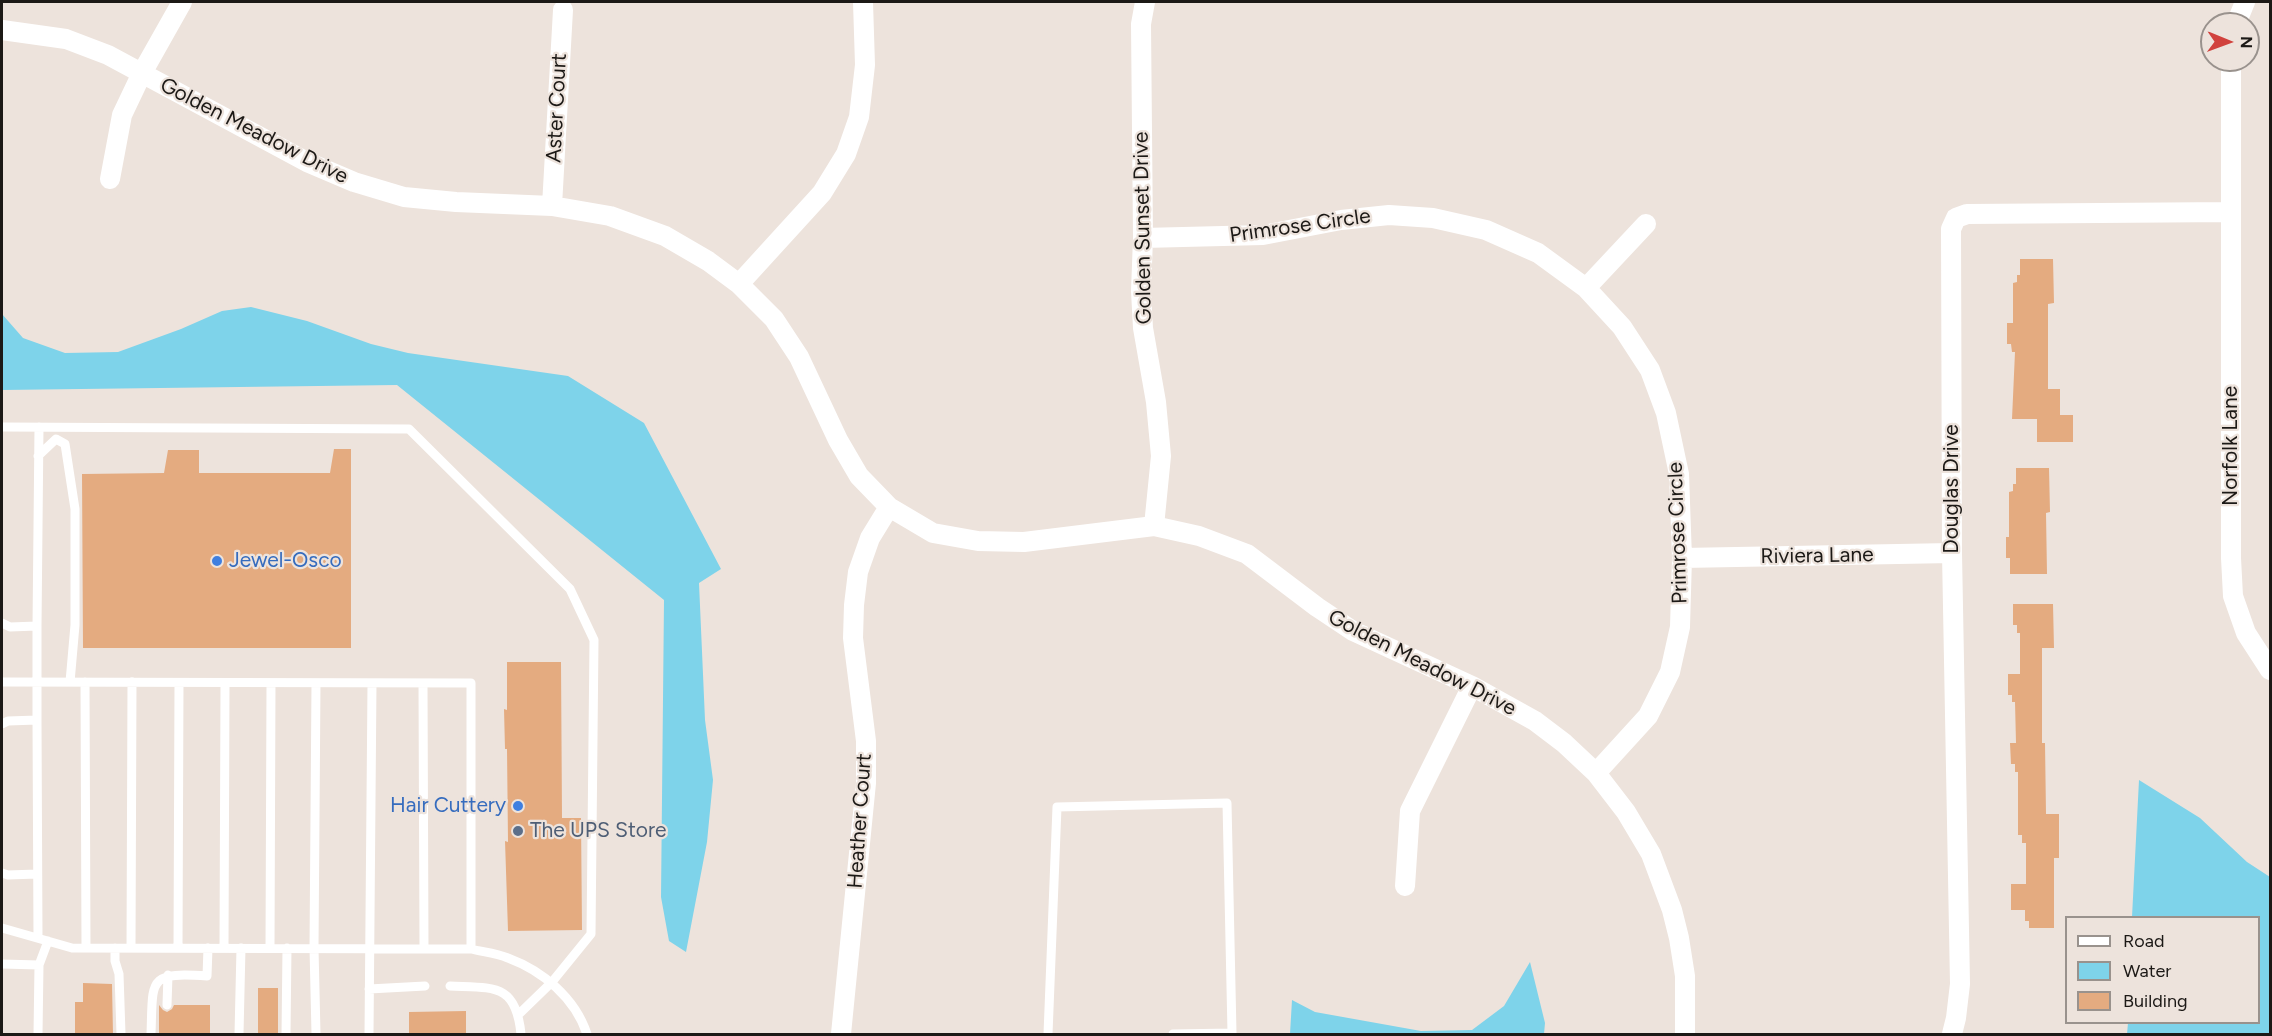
<!DOCTYPE html>
<style>
body{margin:0}
#map{position:relative;width:2272px;height:1036px;overflow:hidden;background:#ede3dc;font-family:Figtree,sans-serif}
canvas{display:block}
.frame{position:absolute;inset:0;border:3px solid #1c1916;pointer-events:none}
.legend{position:absolute;left:2065px;top:916px;width:195px;height:108px;box-sizing:border-box;background:#ede3dc;border:2px solid #99928d;margin:0;padding:8px 10px;list-style:none;font-size:18px;color:#1c1916}
.legend li{display:flex;align-items:center;gap:12px;height:30px}
.legend b{width:30px;border:2px solid #99928d}
.north{position:absolute;left:2200px;top:12px;width:60px;height:60px;box-sizing:border-box;background:#ede3dc;border:2px solid #99928d;border-radius:50%;rotate:91deg;font-size:16px;font-weight:700;line-height:24px;text-align:center;color:#1c1916}
.north::after{content:'';display:block;margin:auto;width:21px;height:27px;background:#d1423d;clip-path:polygon(50% 0,100% 100%,50% 72%,0 100%)}
</style>
<div id="map">
<canvas width="2272" height="1036"></canvas>
<div class="frame"></div>
<ul class="legend">
<li><b style="height:8px;background:#fff"></b>Road</li>
<li><b style="height:16px;background:#7ed3ea"></b>Water</li>
<li><b style="height:16px;background:#e4ab80"></b>Building</li>
</ul>
<div class="north">N</div>
</div>
<script>
const ctx = document.querySelector('canvas').getContext('2d');
ctx.lineJoin = 'round';
function fill(path, color) { ctx.fillStyle = color; ctx.fill(path, 'evenodd'); }
function strokePath(path, color, width, dash) { ctx.strokeStyle = color; ctx.lineWidth = width; ctx.lineCap = dash ? 'butt' : 'round'; ctx.setLineDash(dash || []); ctx.stroke(path); }
function drawText(font, color, halo, rows, align = 'center') {
  ctx.font = font + ' Figtree,sans-serif'; ctx.lineWidth = 4.5; ctx.setLineDash([]); ctx.textBaseline = 'middle'; ctx.strokeStyle = halo; ctx.fillStyle = color; for (const [text, x, y, turn = 0] of rows) {
    ctx.save(); ctx.translate(x, y); ctx.rotate((+turn || 0) * Math.PI / 180); ctx.textAlign = isNaN(turn) ? turn : align; if (halo) ctx.strokeText(text, 0, 0); ctx.fillText(text, 0, 0); ctx.restore();
  }
}
fill(new Path2D(`
 M251,307L307,321L371,344L408,353L568,376L644,423L721,569L699,583L705,720L713,780L707,842L686,952L669,941L661,897L664,600L397,385L2,390V314L23,338L65,353L118,352L181,329L222,311Z
 M2139,780L2200,818L2247,862L2270,877V1034H2127L2128,1023L2258,1022V918L2132,917Z
 M1530,962L1545,1023L1544,1034H1290L1292,1000L1315,1012L1421,1031L1472,1030L1504,1006Z`), '#7ed3ea');
fill(new Path2D(`
 M2020,259H2053L2054,303L2048,304V389H2060V415H2073V442H2037V419H2012L2015,352H2012L2011,344H2007V323H2013V283L2017,282V275H2020Z
 M334,449H351V648H83L82,474L164,473L168,450H199V473H330Z
 M2016,468H2049L2050,512L2046,513L2047,574H2010V558H2006V537H2009V492L2013,491V484H2016Z
 M2013,604H2053L2054,648H2042V743H2045L2046,814H2059V858H2054V928H2029V921H2025V910H2011V884H2026V843H2022V835H2018V772H2015V764H2011L2010,743H2016L2015,702H2012V695H2008V674H2020V633H2017V625H2013Z
 M507,662H561L562,818H581L582,930L508,931L505,841L508,842L507,749H505L504,709L507,710Z
 M83,983L112,984L113,1035H75V1002H83Z
 M258,988H278V1035H258Z
 M159,1005L163,1010L167,1012L172,1009L174,1005H210V1035H159Z
 M466,1011V1035H409V1012Z`), '#e4ab80');
strokePath(new Path2D(`
 M2,427L409,429L570,589L594,640L591,934L552,982L519,1014
 M38,456L56,439L65,444L75,509V625L70,682
 M2,623L10,627L37,626L39,427
 M2,682L471,683V949
 M85,682L86,948
 M423,683L424,949
 M37,720V626
 M2,724L8,721L37,720L38,938
 M2,873L8,875L37,874
 M2,928L72,948L471,949C483,952 496,953 508,958C543,971 575,998 587,1034
 M115,948V961L119,974L121,1034
 M131,948L132,682
 M178,948L179,683
 M224,948L225,683
 M270,948L271,683
 M2,964L39,965
 M450,986C494,988 516,983 521,1034
 M369,989L425,986
 M167,1005L168,975
 M38,1034L39,965L48,941
 M151,1034C153,979 147,972 207,976L208,948
 M239,1034L241,948
 M286,1034L287,948
 M316,1034L314,948L316,683
 M369,1034L372,683
 M1048,1034L1057,807L1227,803L1232,1033L1173,1034`), '#fff', 9);
strokePath(new Path2D(`
 M1145,2L1141,24L1143,238L1141,291L1143,328L1156,402L1161,456L1154,526
 M2236,24L2245,2
 M2,30L66,39L108,55L307,162L354,182L404,197L456,202L552,206L610,216L665,236L708,261L739,284L774,319L799,357L838,440L859,476L889,507L933,533L978,541L1024,542L1154,526L1199,536L1247,554L1317,607L1353,631L1472,686L1535,721L1564,743L1596,773L1626,812L1651,854L1672,910L1679,938L1685,976V1034
 M2231,60V558L2233,596L2246,633L2270,670
 M110,179L122,115L142,73L182,2
 M552,206L563,10
 M1143,238L1263,235L1341,220L1389,215L1433,218L1486,230L1538,253L1586,288L1622,327L1650,370L1666,413L1679,474L1682,558L1680,627L1670,672L1648,716L1596,773
 M739,284L822,193L846,154L859,117L865,65L863,2
 M1586,288L1646,224
 M1682,558L1952,553
 M1405,886L1410,811L1472,686
 M841,1034L866,783V741L853,638L854,605L858,572L870,538L889,507
 M1952,1034L1956,1018L1960,984L1952,553L1951,229L1956,218L1967,214L2231,212`), '#fff', 20);
for (const [x, y, r, color] of [
 [217,561,6,"#3f7fe0"],
 [518,806,6,"#3f7fe0"],
 [518,831,6,"#5c6f8a"]
]) { const dot = new Path2D(); dot.arc(x, y, r, 0, 2 * Math.PI); ctx.fillStyle = color; ctx.fill(dot); strokePath(dot, '#ede3dc', 2); }
drawText('21px', '#1c1916', '#ede3dc', [
 ["Aster Court",557,108,-87],
 ["Golden Meadow Drive",254,131,27],
 ["Primrose Circle",1300,226,-8],
 ["Golden Sunset Drive",1143,228,-91],
 ["Norfolk Lane",2231,446,-90],
 ["Douglas Drive",1952,489,-90],
 ["Primrose Circle",1678,533,-92],
 ["Riviera Lane",1817,556,-1],
 ["Golden Meadow Drive",1422,663,27],
 ["Heather Court",860,821,-86]
]);
drawText('21px', '#366cbe', '#ede3dc', [
 ["Jewel-Osco",229,561],
 ["Hair Cuttery",506,806,"right"]
], 'left');
drawText('21px', '#4e5e75', '#ede3dc', [
 ["The UPS Store",530,831]
], 'left');
</script>
